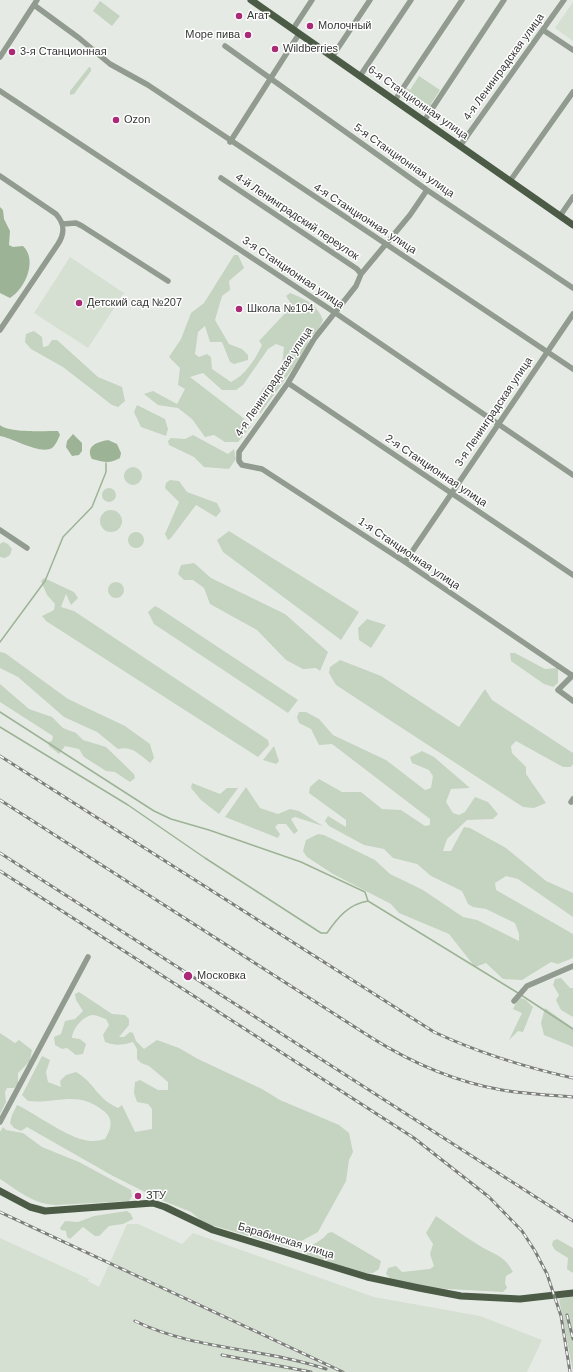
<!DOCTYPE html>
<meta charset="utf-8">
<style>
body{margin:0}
canvas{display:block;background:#e6eae4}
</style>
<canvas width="573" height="1372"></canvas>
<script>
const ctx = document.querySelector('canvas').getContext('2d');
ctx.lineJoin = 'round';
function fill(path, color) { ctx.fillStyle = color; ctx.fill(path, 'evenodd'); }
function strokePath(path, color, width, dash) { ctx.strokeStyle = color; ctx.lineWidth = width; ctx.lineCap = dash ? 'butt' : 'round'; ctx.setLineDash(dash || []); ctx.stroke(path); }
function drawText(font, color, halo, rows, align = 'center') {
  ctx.font = font + ' Arial,sans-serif'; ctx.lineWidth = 3; ctx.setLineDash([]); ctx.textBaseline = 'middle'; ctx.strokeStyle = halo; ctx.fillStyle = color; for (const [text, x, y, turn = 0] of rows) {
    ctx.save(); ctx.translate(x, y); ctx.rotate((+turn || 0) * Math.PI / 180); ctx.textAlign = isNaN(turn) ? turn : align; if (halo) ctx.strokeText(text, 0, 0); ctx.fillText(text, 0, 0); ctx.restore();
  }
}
fill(new Path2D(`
 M573,2V41L555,28Z
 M70,257L124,293L88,348L34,313Z
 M127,1224H138L182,1244L193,1233L374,1297L480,1316L542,1340L527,1372H0V1238L89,1279L88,1281L99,1287Z`), '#d5dfd2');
fill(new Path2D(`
 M100,1L120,16L112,26L93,11Z
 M89,67L91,68V71L74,94L70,95V91Z
 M419,76L440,90L431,104L433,105L427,114L400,97L406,88L410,90Z
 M234,255H238L244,268L229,281L230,290L222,296L215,320L229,344L242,349L248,355V360L234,364L230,362L222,342H210L205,326L198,332L195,354L199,357L207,354L211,357L212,369L231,382C245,375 255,360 262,345L259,341L289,309L290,302L286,296L290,293C305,299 317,304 323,320L316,334H309L307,349L260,414C254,387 268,388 280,369C283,364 283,354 284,347L276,344L268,349L243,385L236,390H222L203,373L190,377L242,417L251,426L238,442H225L214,435L205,437L192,419L178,408L158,405L144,394L153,391L177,404L185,389L178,385L180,368L169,357L181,339L191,313L204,303Z
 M34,331L42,337L43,347L48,346L52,340H57L98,377L122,387L125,401L118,407L112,405L63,367L31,349L25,342L26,334Z
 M137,405L165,419L168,429L166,436L141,427L134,412Z
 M193,435L228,454L234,449L236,459L229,469L204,467L194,457L169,445L168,441L171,438L185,439Z
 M124 476a9 9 0 1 1 18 0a9 9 0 1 1-18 0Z
 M170,480L179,481L187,492L217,503L221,511L216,517L196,505L171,538L168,540L165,534L179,502L165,488L166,483Z
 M102 495a7 7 0 1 1 14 0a7 7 0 1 1-14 0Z
 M100 521a11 11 0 1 1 22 0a11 11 0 1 1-22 0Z
 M229,531L359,612L341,640L223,552L217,540Z
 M128 540a8 8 0 1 1 16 0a8 8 0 1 1-16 0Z
 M3,542L8,544L12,549L10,555L5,558L0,557V544Z
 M194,563L211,578L285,614L328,652L320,671L316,668L303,669L286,660L257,630L210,604L204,588L193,580H184L178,574L181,565Z
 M44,578L74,592L78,598L71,605L66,594L61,607L74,611L268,740L269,745L258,757L46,621L42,616L54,610L55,604L47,595L41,581Z
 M108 590a8 8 0 1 1 16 0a8 8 0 1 1-16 0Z
 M155,606L159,608L298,700L288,713L154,624L148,612Z
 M367,619L386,625L371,648L359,640L358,628Z
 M0,652L5,653L68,699L125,726L150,744L154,758L150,763C139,754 132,746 118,749L97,732L64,717L18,677L0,668Z
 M510,653H515L545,669L558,668V683L553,687L544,684L511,661Z
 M340,660L381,676L459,727L485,689L492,700L573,753V764L571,767H563L516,741L511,746L512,753L526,767V774L546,803L534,808L523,807L336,685L329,673L330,667Z
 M0,684L29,709L52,717L63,728L76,733L83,740L106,747L134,774L135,778L130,782L115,772L106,771L84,757L79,749L65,746L59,754L49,746L48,742L52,741L53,736L0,702Z
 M299,712H306L319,719L333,735L386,760L425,790L431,788L433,776L429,770L412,763L410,757L422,751L434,757L470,788L451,789L446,802L453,813L459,815L465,812L475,797L488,802L498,814L493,819L467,820L447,839L443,851H451L464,827L470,828L506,848L546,881L573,893V917L518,879L506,876L495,883L496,890L573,934V958L558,964L551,962L522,980L503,979L486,963L475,967L449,934L399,913L391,904L333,874L307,857L303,851L306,840L318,834L324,835L375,860L390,874L423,890L463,917L477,920L519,941V934L515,923L486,909L473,907L468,904L462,891L431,876L417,864L393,858L384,849L364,845L329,826L325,821L328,816L346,827V820L309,793L310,787L319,779L342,792H361L382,809L401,810L425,826L430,825V819L332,744L319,745L311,729L299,723L297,717Z
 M274,746L279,761L276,764L263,760Z
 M192,783L220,794L227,788H238L219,814L201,800L191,788Z
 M246,787L260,808L278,814L290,809L299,811L323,826L295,817L291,819L298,831L294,834L286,824H278L275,827L280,834L278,838L225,817Z
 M561,978L570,988H573V1017L561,1010L556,1000L559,995L553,985L555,979Z
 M79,992L112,1014L125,1015L129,1019V1025L119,1037H124L130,1032L133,1033L136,1041L144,1049L157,1040L179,1048L198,1059L262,1089L280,1100L339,1125L349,1133L353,1152L349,1160L346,1181L318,1232L296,1244L291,1248L204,1223L191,1212L161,1200L113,1176L27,1127L21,1131L14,1128L10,1123L12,1115L17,1105C36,1114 73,1142 93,1141C97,1141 101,1140 105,1139C111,1129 114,1120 105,1112C77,1089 59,1104 28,1101L22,1095L42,1056L50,1060L46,1072L48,1082L61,1087L60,1081L66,1075L76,1072C95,1083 96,1098 118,1108L122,1105L135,1132L152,1129V1109L148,1104L137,1102L134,1093L135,1082L140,1080L158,1090H168V1082L149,1066L141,1063L137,1059V1049L133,1042C123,1045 115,1046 105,1042L103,1035L109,1025L106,1019C102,1018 97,1015 93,1015C83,1016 73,1028 72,1038L80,1039L86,1044L83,1054L76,1055L67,1048L62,1049L55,1045L54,1037L61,1034L65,1021L75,1019L83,1011L76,1000L75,994Z
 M519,997L526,1000L533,1007L523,1032L518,1031L509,1040L522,1013L513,1009Z
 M545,1008L573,1028V1047L544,1035L541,1023Z
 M0,1033L15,1043L19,1040L32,1050L30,1061L18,1073V1084L14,1088H7L5,1092L6,1102L0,1114Z
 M3,1127L6,1130L23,1133L42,1147L79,1162L131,1190L132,1196L129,1201L56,1205C35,1205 17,1190 0,1179V1132Z
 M127,1211L131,1214L133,1219L123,1224L109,1226L99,1236H95L83,1227L70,1239L67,1237L66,1231L61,1230L60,1228L65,1221L78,1222L94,1216Z
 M436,1216C451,1226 465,1237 480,1246C495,1255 504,1255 513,1272L506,1276L505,1283L507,1288L503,1292L430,1288L392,1280L386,1274L388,1268L396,1266L402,1272L430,1269L434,1266L430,1254L433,1244L426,1233Z
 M332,1232L381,1261L379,1269L373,1273H362L305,1254L304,1251C312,1244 322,1241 328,1233Z
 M557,1239L573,1248V1273L567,1269L568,1258L555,1250L552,1245L553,1241Z
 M573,1296V1372L559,1299Z`), '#c5d3c1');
fill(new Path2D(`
 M0,207L3,210L4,219L10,231L9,245L13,247L23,246C38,260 25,289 10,298L0,293Z
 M0,425C8,433 46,431 58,431L60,435C58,439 56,445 52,448C40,455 13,438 0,436Z
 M73,434L82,443V451L79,455L72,456L66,447L67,441Z
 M108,440L117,444L121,453L120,458C110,464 103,462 92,459C85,446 97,442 108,440Z`), '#9db396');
strokePath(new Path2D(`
 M0,642L45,581L63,537L92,507L106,472V463
 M0,712L154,811L171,819L209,830L301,862L365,892L368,901L518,993
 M0,727L128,805L205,858L321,933H327C338,917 349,904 368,901
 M521,995L573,1029`), '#9db396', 1.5);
strokePath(new Path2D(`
 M34,5L79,38L110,64L148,85L573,369
 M293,29L312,0
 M543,30L573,50
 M225,46L427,190L573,288
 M0,57L37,0
 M332,57L370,0
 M360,76L411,0
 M0,91L334,312L573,475
 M395,100L462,0
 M424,121L504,0
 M230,142L299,34
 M460,146L564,0
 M0,176L56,214C65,224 65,233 58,244L0,330
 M221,178L357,269L361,274
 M510,181L573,92
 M427,190L410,215L361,274L356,286L314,339L288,383L239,452V461L242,465L262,469L405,562L573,676
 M560,216L573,197
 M63,224L76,223L82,226L168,281
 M288,383L573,575
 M0,530L27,548
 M405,562L573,314
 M573,675L558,690L573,701
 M571,802L573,799
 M514,1001L527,986L573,966
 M0,1122L88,957`), '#929b8f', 5.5);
strokePath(new Path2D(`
 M251,0L573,225
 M0,1191L30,1207L45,1211L153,1203L165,1207L213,1230L367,1277L419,1288L461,1296L520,1299L573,1293`), '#4b5b46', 7);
const rail = new Path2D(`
 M0,756L434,1032C479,1053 524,1067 573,1078
 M0,800L372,1038C412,1063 456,1082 502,1090C526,1094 550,1095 573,1097
 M0,853L573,1221
 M0,871L414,1138L489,1197L522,1231L535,1251L547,1274L561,1316L570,1372
 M0,1212L343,1372
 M567,1315L573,1339
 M135,1321C194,1350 264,1348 326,1369
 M222,1355L311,1372`);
strokePath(rail, '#7b7e7a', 3);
strokePath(rail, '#fff', 1.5, [4.5]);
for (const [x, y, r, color] of [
 [239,16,4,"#aa2a78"],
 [310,26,4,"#aa2a78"],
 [248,35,4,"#aa2a78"],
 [275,49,4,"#aa2a78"],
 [12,52,4,"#aa2a78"],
 [116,120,4,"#aa2a78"],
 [79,303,4,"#aa2a78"],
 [239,309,4,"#aa2a78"],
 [188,976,5,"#aa2a78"],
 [138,1196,4,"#aa2a78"]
]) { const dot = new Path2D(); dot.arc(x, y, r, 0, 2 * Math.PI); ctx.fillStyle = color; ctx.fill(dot); strokePath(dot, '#fff', 1.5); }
drawText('11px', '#353735', '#fff', [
 ["Агат",247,16],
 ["Молочный",318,26],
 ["Море пива",240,35,"right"],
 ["Wildberries",283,49],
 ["3-я Станционная",20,52],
 ["Ozon",124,120],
 ["Детский сад №207",87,303],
 ["Школа №104",247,309],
 ["Московка",197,976],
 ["ЗТУ",146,1196]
], 'left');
drawText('11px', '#353735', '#fff', [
 ["4-я Ленинградская улица",504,67,-54],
 ["6-я Станционная улица",418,103,35],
 ["5-я Станционная улица",404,161,35],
 ["4-й Ленинградский переулок",297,217,34],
 ["4-я Станционная улица",365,219,33],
 ["3-я Станционная улица",293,273,34],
 ["4-я Ленинградская улица",274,382,-56],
 ["3-я Ленинградская улица",494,412,-56],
 ["2-я Станционная улица",436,471,34],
 ["1-я Станционная улица",409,554,34],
 ["Барабинская улица",286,1241,17]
]);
</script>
